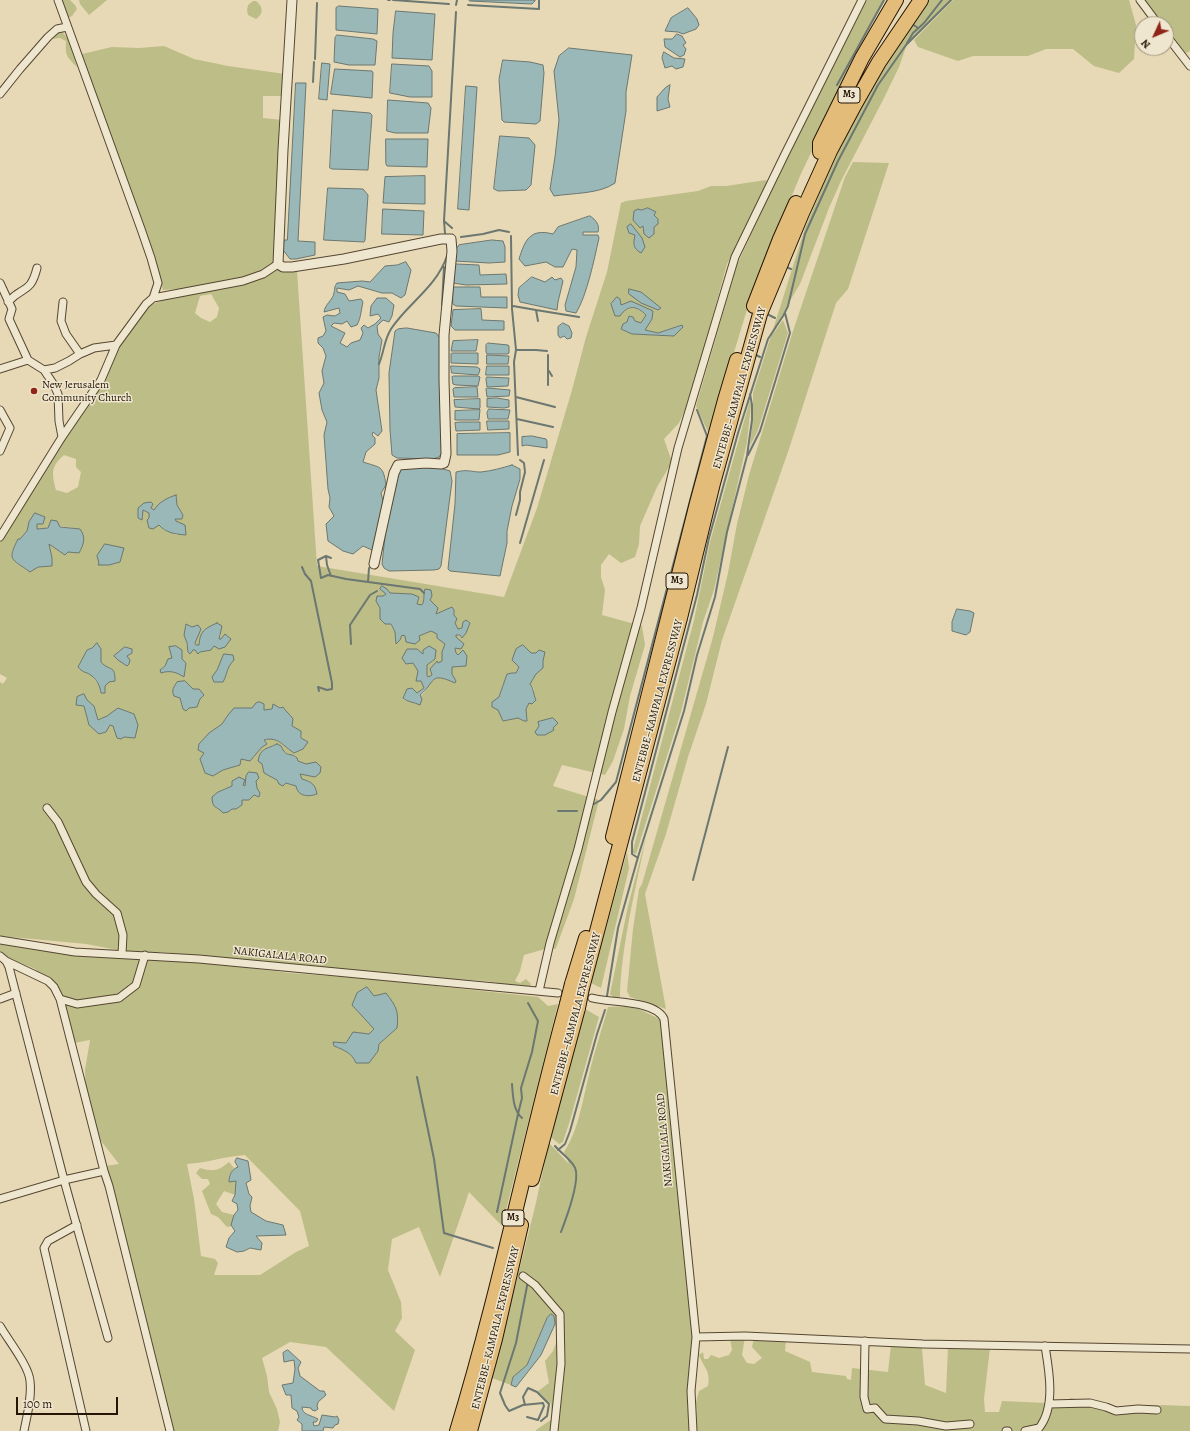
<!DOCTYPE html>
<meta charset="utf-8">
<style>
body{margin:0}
#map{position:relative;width:1190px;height:1431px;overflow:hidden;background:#e7d9b5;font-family:Alegreya,serif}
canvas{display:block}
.north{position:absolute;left:1134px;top:16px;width:40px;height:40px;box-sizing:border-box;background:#efe6cf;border:1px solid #9e927e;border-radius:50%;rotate:226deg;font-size:11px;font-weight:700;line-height:16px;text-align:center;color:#241505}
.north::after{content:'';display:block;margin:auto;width:14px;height:18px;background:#8f2418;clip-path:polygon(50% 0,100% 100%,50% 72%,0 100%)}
.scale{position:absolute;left:16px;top:1397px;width:102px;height:18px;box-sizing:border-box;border:2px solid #241505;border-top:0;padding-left:5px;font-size:12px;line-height:14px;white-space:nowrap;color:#241505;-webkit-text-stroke:3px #efe6cf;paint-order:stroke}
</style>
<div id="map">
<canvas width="1190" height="1431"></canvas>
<div class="north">N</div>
<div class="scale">100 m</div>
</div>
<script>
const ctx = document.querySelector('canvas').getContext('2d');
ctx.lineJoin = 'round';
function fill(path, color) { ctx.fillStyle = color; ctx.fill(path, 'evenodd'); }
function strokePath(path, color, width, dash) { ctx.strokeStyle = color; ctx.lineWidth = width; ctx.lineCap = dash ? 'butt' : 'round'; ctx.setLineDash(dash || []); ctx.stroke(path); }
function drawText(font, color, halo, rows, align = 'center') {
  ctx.font = font + ' Alegreya,serif'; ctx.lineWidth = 3; ctx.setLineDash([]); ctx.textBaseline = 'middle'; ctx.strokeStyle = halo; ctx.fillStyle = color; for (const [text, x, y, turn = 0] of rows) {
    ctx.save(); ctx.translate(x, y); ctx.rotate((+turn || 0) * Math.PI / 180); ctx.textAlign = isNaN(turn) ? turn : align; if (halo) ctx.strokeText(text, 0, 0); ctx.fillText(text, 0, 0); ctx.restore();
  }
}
fill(new Path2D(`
 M60,0H70L75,5L77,9L72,16L68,18Z
 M79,0H107L89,15L80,4Z
 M867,0H885L852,59L841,89L800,176L771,246L746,313L709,434L696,406L737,265L780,172Z
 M929,0H952L907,44L899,67L884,98L841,181L829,208L800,284L785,309L773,334L783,320L788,333L758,430L750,446L753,419V393L805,228L823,185L861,104L902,37Z
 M953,0H1129L1136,25L1134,59L1119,73L1094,66L1073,49H1046L1028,56H973L958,61L918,47L914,40Z
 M1145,0H1190V51L1185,54L1166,28V24H1163Z
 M253,1H256C263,6 264,14 256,19L248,15L247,10L248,5Z
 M61,30L69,40L77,67C67,57 65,56 66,41L60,38L52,39L53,36Z
 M164,46L194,59L228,66L285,74V96H263V118L282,120L275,263C251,285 194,288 163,290L150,247L82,54L112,47L139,48Z
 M853,162L889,163L848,289L836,303L789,449L722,640L706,704L688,757L666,834L645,894L666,1009L630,997L627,991L633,929L639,889L642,884L713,637L728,573L737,524L749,475L793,331L845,177Z
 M766,180L767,183L759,203L727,264L690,399L679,423L664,439L672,462L657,487L640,526L639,544L635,557L621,563L609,554L601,565V577L605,590L602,615L642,626L645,645L630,696L624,729L613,761L605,775L562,765L553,786L599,800L574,899L556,948L555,949H545L524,955L520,971L515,981L520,983L526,979L531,984L529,988L486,981L433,978L160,952L147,955L290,973L371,979L538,997L548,1006L558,1004L502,1226L469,1192L440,1277L419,1227L392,1239L388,1270L401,1302L402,1318L395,1331L415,1350L394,1411L326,1347L290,1342L262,1358L267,1376L269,1392L277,1409L280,1422L278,1431H172L105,1166L119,1164L101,1141L86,1101L85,1070L90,1040L69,1044L57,996L35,969L0,954V942L139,954L86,944L0,936V682L3,684L7,678L0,674V542L21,505L118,346L150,305L169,298L220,286L276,268L297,271L317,566L504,597L537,508L572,390L586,337L607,272L621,203L626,201L698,191L711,186H726ZM648,208L654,215V227L643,226L641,210ZM211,294L219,308L217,317L210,322L201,318L195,313L200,296ZM620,299L621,306L653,311L645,330L658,333L681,325L674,336L632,334L627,322L629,316L635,321L641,323L646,315C639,309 633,306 624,310L611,304ZM64,455L76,459V467L81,472L78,487L67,493L56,490C52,474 50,467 64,455ZM176,495L177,505L183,515L175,519L176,522H180L177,535L164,530L159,525L149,518V513L143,510L151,508L154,510ZM29,522L37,524V529L60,526L80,529L65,555L48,543L52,558V566L38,567L30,572C11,558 7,561 18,539H20L27,531ZM387,589L390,593L412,594L419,597L417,604L422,605L425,599L424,593L436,611V614L452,607L454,610L455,623L458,629L462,628L466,620L470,623L466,633L462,638L456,634V653L458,655L463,667H452V674L456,681C450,679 440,676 434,679C430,681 429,685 427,689C422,696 411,705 403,699L408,689L417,693L424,688L418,671L413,662L406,664L423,654L435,659L427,665V675L428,677C435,673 435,665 442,661V652L445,644L437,638V634L431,631L419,636L402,635L400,640L396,644L395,632L390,624H385L380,619C380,612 380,605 383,598C384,595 386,593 387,589ZM186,624L192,627L196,645H199L221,634L219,639H221C210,650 210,653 193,650L190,654L188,652C187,641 183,637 186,624ZM92,648L101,649V662L105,667L109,682L105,686L99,685L91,675L78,667L87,650ZM531,653H536L543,661V668L536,674L530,684L534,689L526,709L527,721H524L518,718L503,721C495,701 500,694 507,674L512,673L516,674L519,667ZM172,658L182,659L186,663L184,677L174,672L160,670ZM185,681L193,689L200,699L197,707L183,709L180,698ZM87,700L94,706L98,720L107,716L118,708L134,714L135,719L130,738L124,737L113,726L89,725L84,706L77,705ZM283,707L286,713L290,715L292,726L301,731L303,749L294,753C282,746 278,736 263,740L267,744C261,747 257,751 254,757L241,759L240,765L223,770L213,776L200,759L204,753L209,733L222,724L228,715L253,708L264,710ZM277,744L281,746C284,753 286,755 294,755L298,761L306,764L315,777L300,774L301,779L310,781L297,786L277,780L264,773L262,764L263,750ZM246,776L256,781L257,788L260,793L259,797L254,795C250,797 245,798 242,800C232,807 229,814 216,808L215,795C221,788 236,784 246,786ZM353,1005L397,1028L379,1044L353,1057L346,1051L334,1046L333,1042L346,1043L353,1032L369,1034L374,1028ZM245,1155L300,1211L309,1246L296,1252L260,1275H214L218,1263L215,1259L201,1256L194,1199L187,1164C208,1163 225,1156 245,1155Z
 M750,400L751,405L747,442L714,590L703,622L681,712L636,854L633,853V850L694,620L710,542Z
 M646,837C636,888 621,946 620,997L614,998L610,994L628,906Z
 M627,852L629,868L601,988L591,983Z
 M632,1006L660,1019L672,1117L678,1191L686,1265L696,1338L692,1431H536V1430L552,1419L551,1403L547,1402L537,1392L549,1383L545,1361L553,1351L560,1332L555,1324L554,1316L551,1314L547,1318L527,1365L513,1377L511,1385L489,1377L502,1326L515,1287L535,1207L549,1143L569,1164L564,1152C579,1129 582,1102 589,1075C594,1052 602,1030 608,1007Z
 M585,1009L599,1017L571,1117L563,1142L559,1144L547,1134Z
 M229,1162L234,1168L229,1176V1182L236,1181L235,1195L224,1191L216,1204L222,1212L234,1215L232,1226L227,1227L218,1217L211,1214L202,1191L210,1184L208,1179H202L196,1173L200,1168C214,1172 218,1171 229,1162Z
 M745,1337L742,1355L747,1363L754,1364L762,1358L752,1347L754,1338L786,1339L785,1351L810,1362L812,1372L846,1376L847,1379L851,1380L852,1368L888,1372L891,1345L922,1348L925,1385L946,1393L948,1347L990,1348L984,1399L985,1412H999L1002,1401L1069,1404L1070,1398L1120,1407L1159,1405L1190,1406V1431H697L696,1402L699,1391L708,1386C711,1371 704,1368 699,1355L703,1352L704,1359H708L711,1355L719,1358L729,1355L732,1350L730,1338Z`), '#bdbd88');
const water = new Path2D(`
 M469,0H535V1L532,4L470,1Z
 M339,6L378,9L377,34L336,30V8Z
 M688,8L697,19L699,25L696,29L683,34L678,32L665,31L671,18Z
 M396,11L435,14L432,60L392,58L393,33Z
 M677,34L682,36L686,43L683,45L686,49L684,55L680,57L665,47L664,39H672Z
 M337,35L373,39L377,41L375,65H349L334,62L335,38Z
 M569,48L632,55L626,92V111L615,183C600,194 573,193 554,196L550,189L555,157L559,120L554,71L559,56Z
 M664,52L674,58L685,59L683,67L676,69L672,66L665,68L662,58Z
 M503,60L530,62L543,65L544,73L540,121L536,124L504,122L502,120L499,80Z
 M322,63L330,64L327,100L319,99Z
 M392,64L429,66L432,71V97H410L390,93Z
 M335,69L372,71L373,73L372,98L331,94Z
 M296,83H306L298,241L315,242V255L296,259H290L283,250L284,240H287Z
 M670,85L668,99L670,107L657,111V97L665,88Z
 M466,86L477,87L469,210L458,209Z
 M388,100L428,103L431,108L428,133H395L387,131Z
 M333,110L370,113L372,115L368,170L332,169L330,168Z
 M500,136L529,138L535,145L531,185L526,190L498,191L494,189Z
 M386,139H428L427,167L387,166L386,164Z
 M425,176V204L383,203L385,177Z
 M328,188L363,189L368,195L365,240L364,242L324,240Z
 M648,208L656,212L654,215L658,219V224L654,227V234L649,238L644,234L643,226L640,228L633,220L634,211L638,209L641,210Z
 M383,209L424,211L423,235L382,234Z
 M590,216C596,220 600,225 598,232H583V235H598L599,238C594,260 587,295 576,313L566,311L565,305L576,267L577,250L572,249L563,267H555L546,262L525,266L519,259C525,240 530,228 553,234L558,227Z
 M631,224L642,238L645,247L641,253C633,248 633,244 635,235L629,233L627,227Z
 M492,240L503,241L505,247V262L489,263L455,261L456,249L459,245Z
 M406,262L411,270L405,295L401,298L392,293H382L358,286L349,290L337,288V292L345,294L349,301L361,299L363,302C361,310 361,318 357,325L351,327L347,321L342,324L334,323L331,326L345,333L340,343L347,347L351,343L360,340L363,333L361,328L364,325L368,328L375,324L381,318L378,314L370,316L371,306L377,298H386L394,305L392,316L389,322L383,320L377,326L378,334L382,340L379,357V378L376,390L382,431L378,436L373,432L372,435L375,438V444L366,452L363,462C381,468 383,465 386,485L381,493L383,501L375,547L372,550L363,546L353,554L343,551L328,541L326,524L334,516L329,507L330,498L328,489L324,435L327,422L322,410L319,393L324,383L322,371L326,356L323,348L318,343V338L323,336L326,331L323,317L327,315L335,316L340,313L339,308L324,312C325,304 333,300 334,293C335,289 334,287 337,283L362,281L370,282L385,266L397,265Z
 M456,264L479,265L480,275L506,274L507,284L466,285L453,283L454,267Z
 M532,277L545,282L552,277L555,280L561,278L563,281L558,302L557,310L520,302L518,295L519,288Z
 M453,287H480L481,297H507V308L456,306L453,304Z
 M629,289L641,292L661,308L658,310L641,303L629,294Z
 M617,297L620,299L621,305L631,301L653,311L652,319L645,330L658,333L682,325L683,327L674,336L632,334L621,329L623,324L627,322L629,316L633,317L635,321L641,323L646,315C637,306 628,304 620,316H615L611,304Z
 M481,309L482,320L504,321V330H455L451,326L453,310Z
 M563,323L569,326L572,333L571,338L567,339L564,336L560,338L558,335V327Z
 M407,328L436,333L440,338L443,451L439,457L433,459L397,458L392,455L390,430L389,373L395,331L398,329Z
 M478,340L476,351H451L453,341Z
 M488,343L508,345L509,346V353L507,354H487L486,352V345Z
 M452,353H478V364L451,363V354Z
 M487,355L509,356L508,364H487Z
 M451,366L477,367L480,369L479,373L478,375L452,373Z
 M487,366H509V375H486Z
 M454,376H478L480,377L478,386L456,385L453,384L452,377Z
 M487,377L509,378L508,386L487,387L486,379Z
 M477,387L478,397H454L453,389L454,388Z
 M488,388L510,390L509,396L487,397L486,389Z
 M497,398L509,400V407L504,408L487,407V399Z
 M480,399V408L479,409L455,407L454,400Z
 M489,409L510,410L508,419H488L487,413Z
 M480,410L479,420H455V411Z
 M487,421H509V429L488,430Z
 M460,422H480V430L456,431L455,423Z
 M510,433V452L498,455H457V434Z
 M532,436L546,439L547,441V448L526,445L522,446V437Z
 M512,465L520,469V479L512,506L507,531V543L500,576L450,571L448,569L455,504L456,472C468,469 471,472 481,472C491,471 502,468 512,465Z
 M412,466L440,468L450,471L452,481L441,566L439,569L434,570L389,571L384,568L382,564L387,518L398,472L403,468Z
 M176,495L177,505L183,515L182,519H175L176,521L185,525L186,535C175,534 166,533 159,525L153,529L149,528L147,520L149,518V513L143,510L142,520L138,518V508L144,503L151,502L153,504L151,508L154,510C159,502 167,498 176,495Z
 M35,513L45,517L43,524H37V529L48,528L51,520L57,521L60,527L80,529C86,537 84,544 79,553L68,552L65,555L49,544L52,558V566L38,567L30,572C11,558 7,561 18,539H20L27,531L29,522Z
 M105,544L124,548L120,562L109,565H98L99,563L97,556Z
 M382,586L387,589L390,593L412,594L419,597L417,604L422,605C425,600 423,595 425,589L431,590L432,596L430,600L438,608L436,614L452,607L454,610V615L457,619L455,623L458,629L462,628L463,622L466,620L470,623L466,633L462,638L460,635H456V637L464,644L461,649L455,648L456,653L458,655L463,650L467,656L466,666L452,667V674L456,681L455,683C429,671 436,682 420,695L422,699L420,705C414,702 407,702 403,698L407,689L412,688L417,693L424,688L421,681H416L418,671L413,663L406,664L402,658L407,649H417L423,654V650L429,646L436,650L435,659L427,665V675L428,677L432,675L430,669L437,661L438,663L442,661V652L445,644L437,638V634L431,631L419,636L420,640L415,644L406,642L405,636L402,635L400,640L396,644L395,632L391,624H385L380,619V608L376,601L377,596H383L386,594L380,589Z
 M957,609L970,611L974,613L970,632L966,635L952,631V622Z
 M217,623L222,626L219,639H221L225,634L231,639L225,647L219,649L214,646L211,650L200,652L198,654L195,650H193L190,654L188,652L187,643L184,635L186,624L192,627L198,625L201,629L195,643L196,645H199C200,631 204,629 217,623Z
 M97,643L101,649V662C110,672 115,664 115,681L109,682L105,686V693H101C100,686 97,680 92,676C86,671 84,674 78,667L87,650L92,648Z
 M523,645L531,653H536L539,650L545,652L543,661V668L536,674L530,684C534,689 533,694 536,700L532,704L529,703L526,709L527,721H524L518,718L503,721L498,710L492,707V702L499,697L507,674L512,673H516L519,667L512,660L516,649Z
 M176,646L182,650V659L186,663L184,677C176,672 170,670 161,673L160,670L165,666L168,659L172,658L169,647Z
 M125,647L132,649V653L127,656L130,660L129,664L127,666L118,660L114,656Z
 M224,654L233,655L234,660C226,668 228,673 223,682H214L212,677L217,670Z
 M185,681L193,689H199L204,695L200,699L197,707L189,708L186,711L183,709L180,698L174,696C171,690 174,687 177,682Z
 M84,694L87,700L94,706L98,720L107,716L118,708L134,714L138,725L135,738L124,737L121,739L117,738L113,726L110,725L106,732L99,734L89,725L84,706L76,705L77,697Z
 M260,702L264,704V710L272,709L273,704L280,708L283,707C286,712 290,714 293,719L292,726L301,731V738L308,742L303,749L294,753C283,746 278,736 264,740L267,744L262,747L250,761L241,759L240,765L223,770L213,776L205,773L200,759L204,753L198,750L199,744L209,733L222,724L228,715L234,708H252L256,703Z
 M553,718L558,723L553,728L554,730L545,735H537L535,732L539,726L538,722Z
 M277,744L281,746C287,759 289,751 297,758L298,761L306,764L316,762L321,767L320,773L315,777L300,774L302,779C312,782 315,784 317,794C309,797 298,797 296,786L286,783L283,786L279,784L277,780L264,773L262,764L258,761C260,748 267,749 277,744Z
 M249,772L257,773L259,778L256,781L257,788L260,793L259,797L254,795L249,800H242V805L236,809H232L228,812L223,813C218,806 212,810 212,797L218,792L232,786V781L239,777L245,780L243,785L245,786L246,776Z
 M367,987L374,996L386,993C396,1006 399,1011 397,1028L379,1044L378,1051L369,1063H356C352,1053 344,1050 334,1046L333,1042L346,1043L353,1032L369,1034L374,1029L352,1005L357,993Z
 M237,1158L248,1161L251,1180L246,1183L249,1194L252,1197L250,1206L251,1212L266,1221L283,1225L286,1235L256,1236L262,1243L261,1250L250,1248L244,1251L237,1252L226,1247L229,1238L235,1231L231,1225L234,1215L238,1210L237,1204L232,1201L235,1195L236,1181L229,1182C229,1175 232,1169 238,1167L235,1162Z
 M551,1314L554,1316L555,1324L541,1355L516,1387L511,1385L513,1377L527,1365L547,1318Z
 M288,1350L301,1362L298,1368L300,1376L320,1391H324L326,1395L318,1402L317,1406L318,1409L315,1411L312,1410L311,1408L302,1407C302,1415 311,1415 318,1419L316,1422H313L314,1426L319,1425L322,1415L335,1417L337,1416L339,1420L338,1424L335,1425L333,1428L324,1427L323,1431H302V1424L297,1420L299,1417L297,1411L292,1408L291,1395H286L282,1385L293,1383L295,1369L294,1360L284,1362L283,1353Z`);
fill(water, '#9bb8b8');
strokePath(water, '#6b7770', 1);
strokePath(new Path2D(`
 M388,0H390
 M393,0L449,4
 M456,5L457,0
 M468,5L539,9V0
 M912,24L918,28
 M907,43L913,33L924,23L942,0
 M315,59L317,3
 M313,82L314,62
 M837,85L884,0
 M444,221L452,228
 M445,233L444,221L456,12
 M511,236L512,309L516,350L514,362L518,455
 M461,237L483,234L499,230L509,232
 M784,266L791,269
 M442,305L444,267
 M513,306L536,310L538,321
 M536,310L579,317
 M767,314L775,318
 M516,350H536L547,351
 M756,355L760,357
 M379,364C384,352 384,340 391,329C408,303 436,288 447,256
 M549,371L552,376
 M548,385V355
 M516,397L555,407
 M517,419L553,427
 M748,455L760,431L790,333L785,313
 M516,515L520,500V492L525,472L524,463L520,460
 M520,543L544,460
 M326,556L318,560L321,578L328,575L346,579L420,589L424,593
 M302,567L305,574L311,581L332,683V689L327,690L318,687L319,691
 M331,576L327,565L326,556L331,558
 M368,582L369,568
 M351,644L350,625L370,595L377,591
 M594,804L601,800L616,782L707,436L697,410
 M558,811H577
 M638,858L632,854V842L697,595L709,538L738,433L768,339L783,316L788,306L805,234L838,161L878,85L906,45L951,0
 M693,880L728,747
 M607,996L618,928L638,857L684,711L697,655L715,597L727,532L747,456L752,420V405L750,394
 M417,1077L434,1159L444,1233L493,1248
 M512,1084C513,1096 513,1110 522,1118
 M555,1146C560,1152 570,1159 574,1166C582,1177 566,1219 561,1232
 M558,1150L565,1144L570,1131L597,1034L605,1010
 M497,1212L518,1114L522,1098L521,1088L532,1052L538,1021L528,1003
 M525,1405L523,1397L528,1388L537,1392L549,1404L547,1416L541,1421
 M527,1417L538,1420L544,1406L543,1403L523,1405L509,1411L505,1405L500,1393L516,1343L528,1281`), '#6b7770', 2);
const minor = new Path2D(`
 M1140,0L1158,24
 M1166,35L1190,66
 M0,94L20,69L48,37L57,29L67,27
 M0,283L12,309L9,319L28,360
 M153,298L243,281L263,274L278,264
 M8,302C23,285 30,295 37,268
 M63,302L61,321L66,334L80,354
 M0,369L28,360L44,370L55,368L69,361L80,354L94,348L116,345
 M44,370L54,385L58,394L59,421L62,437
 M0,410L10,428L0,451
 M0,537L62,437L101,380L116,345L146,304L153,298L158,283L151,258L141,229L58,0
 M47,808L58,822L86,882L96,894L117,913L123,935L122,954
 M0,940L75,952L199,959L558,993
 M0,956L6,961L9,967L64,1180L108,1338
 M6,961L48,981L54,987L60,999L104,1171
 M539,991L550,943L578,849L612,712L641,608L678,448L735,257L784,156L862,0
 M592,998C610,1003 656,1000 664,1019L696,1337L691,1391L693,1431
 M0,999L16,993
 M60,999L77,1004L119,998L136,985L145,955
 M0,1199L64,1180L104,1171L109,1186L170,1431
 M77,1225L48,1241L44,1248L86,1431
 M523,1276L535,1285L560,1314L561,1364L554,1431
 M0,1326C8,1340 29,1366 30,1381C32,1398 27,1415 24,1431
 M696,1337L745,1336L923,1344L1190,1349
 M865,1341L864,1397L867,1409L875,1408L885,1419L918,1421L946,1426L970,1424
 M1049,1404L1090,1403L1106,1407L1116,1411L1138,1409L1157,1410
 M1006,1431H1008
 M1025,1431L1039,1428C1056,1407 1049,1370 1045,1346`);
const tertiary = new Path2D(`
 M292,0L283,150L278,264L283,267H292L344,259L441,239H451L452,251L444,335V380L446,454L444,463L441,464L426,463L398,465L394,473L374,564`);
const motorway = new Path2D(`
 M820,152V143L862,58L896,0
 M754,306L780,239L796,203
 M613,837L697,503L725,400L737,360
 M572,984L586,938
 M582,988L680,618L713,483L760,314L802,213L830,151L855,104L879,62L921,0
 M532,1179L578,1008
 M457,1431C500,1291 528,1146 567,1004
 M470,1431L495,1339L521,1225`);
strokePath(minor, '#554631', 9);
strokePath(tertiary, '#554631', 11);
strokePath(motorway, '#241505', 16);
strokePath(minor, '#efe6cf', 7);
strokePath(tertiary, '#efe6cf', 9);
strokePath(motorway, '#e4bc7a', 14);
const motorwayBridge = new Path2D(`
 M567,1004L572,984
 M578,1008L582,988`);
strokePath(motorwayBridge, '#241505', 16, []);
strokePath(motorwayBridge, '#e4bc7a', 14);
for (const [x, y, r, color] of [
 [34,391,4,"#8f2418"]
]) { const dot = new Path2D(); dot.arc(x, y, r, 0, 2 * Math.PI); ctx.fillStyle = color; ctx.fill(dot); strokePath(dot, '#efe6cf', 1.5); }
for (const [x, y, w] of [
 [849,95,22],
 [677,581,22],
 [513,1218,22]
]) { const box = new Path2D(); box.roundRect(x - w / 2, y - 8, w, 16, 3); ctx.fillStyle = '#efe6cf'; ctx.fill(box); strokePath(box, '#241505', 1); }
drawText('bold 10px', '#241505', null, [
 ["M3",849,95],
 ["M3",677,581],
 ["M3",513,1218]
]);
drawText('11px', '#241505', '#efe6cf', [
 ["New Jerusalem",42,385],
 ["Community Church",42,398]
], 'left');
drawText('11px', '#241505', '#efe6cf', [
 ["ENTEBBE–KAMPALA EXPRESSWAY",740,388,-74],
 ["ENTEBBE–KAMPALA EXPRESSWAY",658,701,-75],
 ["NAKIGALALA ROAD",280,956,6],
 ["ENTEBBE–KAMPALA EXPRESSWAY",576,1014,-75],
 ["NAKIGALALA ROAD",665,1140,-95],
 ["ENTEBBE–KAMPALA EXPRESSWAY",496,1328,-76]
]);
</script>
